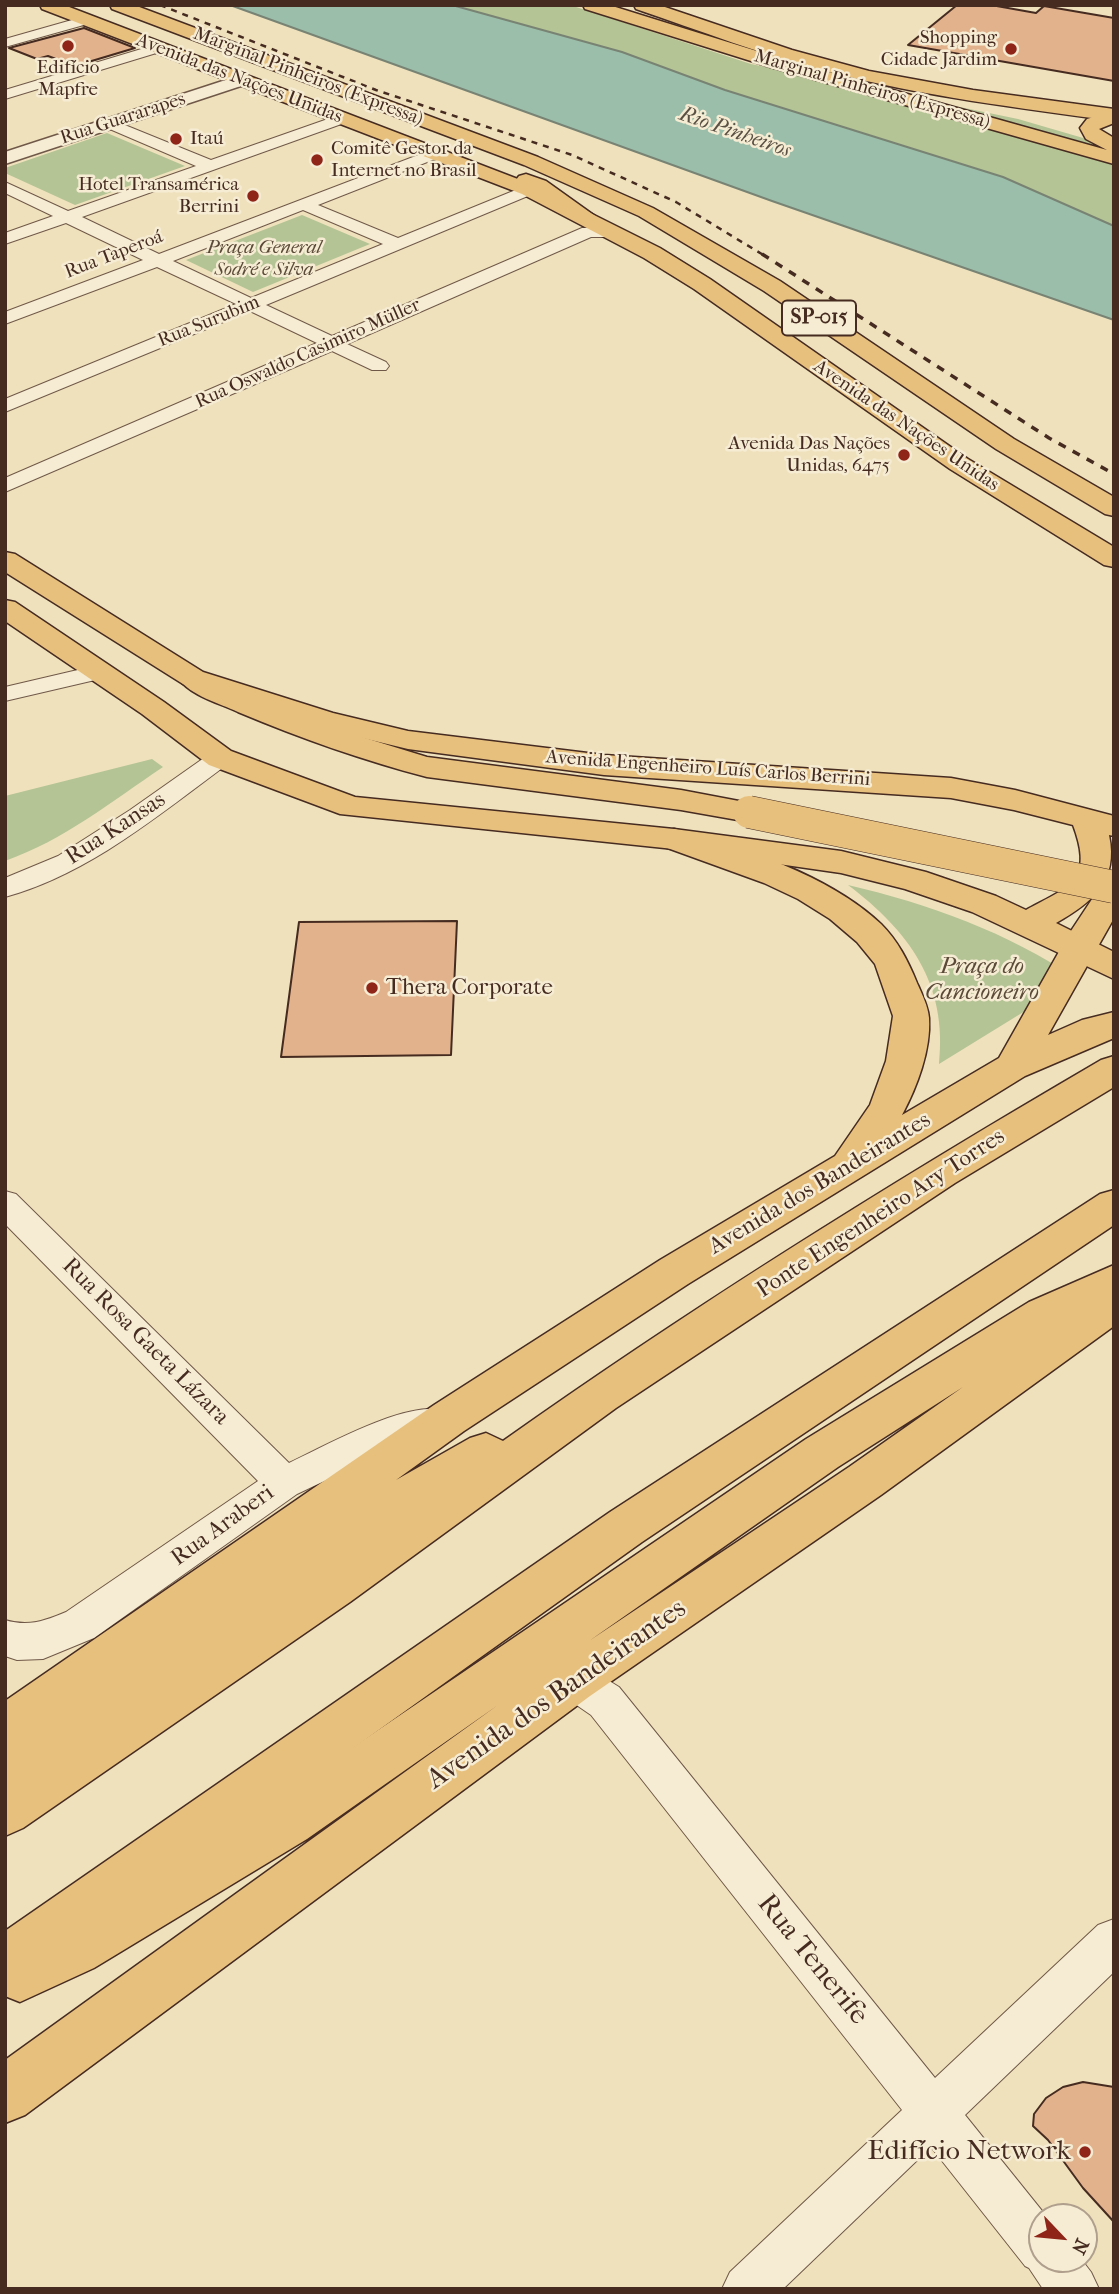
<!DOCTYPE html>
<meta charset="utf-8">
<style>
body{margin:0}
#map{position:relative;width:1119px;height:2294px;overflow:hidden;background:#efe1bc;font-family:"IM FELL French Canon",serif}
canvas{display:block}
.frame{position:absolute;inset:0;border:7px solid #462b21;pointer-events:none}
.north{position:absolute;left:1028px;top:2203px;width:70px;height:70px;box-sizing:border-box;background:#f5ecd3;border:2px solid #af9f8c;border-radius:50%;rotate:116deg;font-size:19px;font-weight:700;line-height:28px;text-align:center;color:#462b21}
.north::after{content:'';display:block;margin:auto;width:24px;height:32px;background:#8f2418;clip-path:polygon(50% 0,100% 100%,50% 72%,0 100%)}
</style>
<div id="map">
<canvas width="1119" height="2294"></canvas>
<div class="frame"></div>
<div class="north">N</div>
</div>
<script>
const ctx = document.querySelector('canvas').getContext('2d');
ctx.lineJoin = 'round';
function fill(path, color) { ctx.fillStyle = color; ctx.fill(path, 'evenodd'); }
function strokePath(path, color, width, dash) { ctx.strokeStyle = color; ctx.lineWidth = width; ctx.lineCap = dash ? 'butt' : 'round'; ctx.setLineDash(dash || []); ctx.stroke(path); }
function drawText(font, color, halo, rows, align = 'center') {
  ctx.font = font + ' "IM FELL French Canon",serif'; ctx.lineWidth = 5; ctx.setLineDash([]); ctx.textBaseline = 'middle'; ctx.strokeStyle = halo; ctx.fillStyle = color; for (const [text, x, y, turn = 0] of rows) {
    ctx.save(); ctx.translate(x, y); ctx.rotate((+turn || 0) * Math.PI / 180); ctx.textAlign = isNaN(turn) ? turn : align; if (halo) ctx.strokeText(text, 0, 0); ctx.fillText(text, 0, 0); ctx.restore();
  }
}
fill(new Path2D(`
 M452,5H570L751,64L1018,119L1114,147V226L1003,177L725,90L622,52Z
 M107,133L185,166L75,205L5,173V168Z
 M302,215L370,244L253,292L186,260Z
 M152,759L163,767C111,802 64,840 5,861V796Z
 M848,885C929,904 1007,932 1077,979L939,1064C948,984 909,931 848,885Z`), '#b4c495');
const water = new Path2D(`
 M230,5H452L622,52L725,90L1003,177L1114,226V320L772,201Z`);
fill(water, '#9bbeab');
strokePath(water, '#798374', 2);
const building = new Path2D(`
 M957,5H991L1036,13L1044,6L1114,18V81L908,45Z
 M84,28L135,48L75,66L48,56L37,59L9,48Z
 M457,921L451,1055L281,1057L299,922Z
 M1083,2082L1114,2087V2222L1083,2188L1048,2140L1033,2126L1034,2114L1046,2098L1063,2087Z`);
fill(building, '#e1b28b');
strokePath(building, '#462b21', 2);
const minor = new Path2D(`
 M86,16L93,20L91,23L5,47V39Z
 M158,44L165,48L163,51L5,99V90Z
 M342,114L350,119L347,122L82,217L159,254L434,149L442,154L440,157L318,205L398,238L523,187H535L537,190L535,193L266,305L332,336L582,228L613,227L622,232L613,237H591L347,344L386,362L389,366L386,370H372L332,351L5,492V478L317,343L250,311L5,412V399L236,304L157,267L5,324V312L143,260L66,223L5,244V233L53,216L5,193V182L68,211L196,166L105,127L102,124L105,121L110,119L211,160ZM303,210L383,244L251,298L173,261Z
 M99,665L108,667L111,672L108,677L5,701V687Z
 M220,750L229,753L233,758L229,763C160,814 89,874 5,897V878L58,856L130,810L211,753Z
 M5,1191L16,1194L289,1463C325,1446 410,1398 447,1411L452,1422L447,1433L394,1448L297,1494L94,1638L43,1659L17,1660L5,1656V1620C28,1627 45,1621 66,1612L258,1481L5,1224Z
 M573,1661L587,1667L619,1687L935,2078L1098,1925L1114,1919V1972L965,2115L1047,2217H1042V2259H1081L1091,2272L1099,2289H1043L1029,2268L1025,2266L931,2147L783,2289H722L730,2272L902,2110L591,1715L559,1693L553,1680L559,1667Z`);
const tertiary = new Path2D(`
 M241,75L247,76L250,80L247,84L5,164V152Z`);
const primary = new Path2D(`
 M5,552L15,554L203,672L333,713L408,731L604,755L951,778L1015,790L1114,816V836L1109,835C1119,882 1091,903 1056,923L1114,952V979L972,912L905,889L841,873L674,849L340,814L209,765L142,714L5,621V600L15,602L164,702L231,751L355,797L674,829L841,851L926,872L996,896L1026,910C1070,886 1094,881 1073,825L1014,810L951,798L604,775L408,749L313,726L183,684L5,572Z`);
const trunk = new Path2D(`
 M40,5H64L536,186L660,248L710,279L968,459L1114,547V567L1104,565L950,469L694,289L644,258L522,194L42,9Z
 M634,5H659L792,50L869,71L973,90L1114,109V121C1018,108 922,96 829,72C764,55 700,31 636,9Z
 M193,669L326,726L427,757L681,790L760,805L765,812L760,819L749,822L681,810L427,777C362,760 300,738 238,712C219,703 191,696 178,678L183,672Z
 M674,829C741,846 830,876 881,924C898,941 908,961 917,983C922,994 928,1006 929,1018C931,1050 917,1087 902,1115L999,1058L1069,934L1102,884L1114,881V918L1048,1035L1082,1020L1114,1012V1038L1025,1076L688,1284L464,1431L396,1480L470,1438L486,1433L503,1441C696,1304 897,1179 1101,1060L1114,1056V1087L955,1183L616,1408L350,1602L23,1828L5,1836V1701L434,1405L660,1260L835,1156L870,1105L886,1061L893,1016L875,964L857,942L830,919L798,899L764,883L662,846L658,839L662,832Z
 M1114,1265V1326L881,1495L590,1696L25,2115L5,2123V2060L498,1705L307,1839L94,1968L20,2002L5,1996V1954L56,1930L271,1803L806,1439L1029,1302ZM963,1387L849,1467L589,1641L838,1467Z`);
const motorway = new Path2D(`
 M110,5H134L538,157L653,208L780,281L1014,439L1114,497V516L1105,514L996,449L764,291L639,216L524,165L112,9Z
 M583,5H609L779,58L1107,150L1086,139L1080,128L1087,119L1114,111V123L1099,129L1114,138V152L1110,151L1114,152V164L767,66L585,9Z
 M526,174L546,181L602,221L599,225C593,227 589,227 583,224C575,220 519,184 516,180L519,176Z
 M1114,1190V1225L642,1542L24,1983L5,1991V1931L610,1512L1100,1194Z`);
strokePath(minor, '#705848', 2);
strokePath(tertiary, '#705848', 3);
strokePath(primary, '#462b21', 3);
strokePath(trunk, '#462b21', 3);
strokePath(motorway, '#462b21', 3);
fill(minor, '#f5ecd3');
fill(tertiary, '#f5ecd3');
fill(primary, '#e8c07e');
fill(trunk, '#e8c07e');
fill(motorway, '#e8c07e');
strokePath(new Path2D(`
 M160,5L376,90L572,155L676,202L765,256`), '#462b21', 2.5, [6, 6]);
strokePath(new Path2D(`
 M762,254L1049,438L1114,474`), '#462b21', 3.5, [8, 8]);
const trunkBridge = new Path2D(`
 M749,812L1114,887`);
strokePath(trunkBridge, '#462b21', 33, []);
strokePath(trunkBridge, '#e8c07e', 32);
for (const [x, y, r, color] of [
 [68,46,7,"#8f2418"],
 [1011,49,7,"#8f2418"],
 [176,139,7,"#8f2418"],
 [317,160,7,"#8f2418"],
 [253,196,7,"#8f2418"],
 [904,455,7,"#8f2418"],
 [372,988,7,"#8f2418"],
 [1085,2152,7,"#8f2418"]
]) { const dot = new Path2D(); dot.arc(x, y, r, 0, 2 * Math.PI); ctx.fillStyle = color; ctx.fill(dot); strokePath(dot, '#f5ecd3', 2.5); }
drawText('19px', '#462b21', '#f5ecd3', [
 ["Shopping",997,38],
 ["Cidade Jardim",997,60],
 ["Edifício",68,68,"center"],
 ["Mapfre",68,90,"center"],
 ["Itaú",190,139,"left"],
 ["Comitê Gestor da",331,149,"left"],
 ["Internet no Brasil",331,171,"left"],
 ["Hotel Transamérica",239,185],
 ["Berrini",239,207],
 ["Avenida Das Nações",890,444],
 ["Unidas, 6475",890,466]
], 'right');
drawText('19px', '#462b21', '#f5ecd3', [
 ["Marginal Pinheiros (Expressa)",308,77,21],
 ["Avenida das Nações Unidas",239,79,21],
 ["Marginal Pinheiros (Expressa)",872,90,16],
 ["Rua Guararapes",123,119,-18],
 ["Rua Taperoá",114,255,-21],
 ["Rua Surubim",209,322,-22],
 ["Rua Oswaldo Casimiro Müller",308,354,-24],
 ["Avenida das Nações Unidas",906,426,34],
 ["Avenida Engenheiro Luís Carlos Berrini",708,769,4]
]);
drawText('italic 19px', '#5c4a38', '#f5ecd3', [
 ["Praça General",264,248],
 ["Sodré e Silva",264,270]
]);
drawText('italic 21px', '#5b5044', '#f5ecd3', [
 ["Rio Pinheiros",735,133,19]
]);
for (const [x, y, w] of [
 [819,318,74]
]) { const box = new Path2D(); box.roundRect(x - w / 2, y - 17.5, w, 35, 5); ctx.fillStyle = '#f5ecd3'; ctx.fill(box); strokePath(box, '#462b21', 2); }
drawText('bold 21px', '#462b21', null, [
 ["SP-015",819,318]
]);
drawText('23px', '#462b21', '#f5ecd3', [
 ["Rua Kansas",116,829,-33],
 ["Avenida dos Bandeirantes",820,1184,-31],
 ["Ponte Engenheiro Ary Torres",881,1214,-33],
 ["Rua Rosa Gaeta Lázara",145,1342,45],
 ["Rua Araberi",223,1526,-36]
]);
drawText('italic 23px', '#5c4a38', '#f5ecd3', [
 ["Praça do",982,967],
 ["Cancioneiro",982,993]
]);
drawText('23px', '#462b21', '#f5ecd3', [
 ["Thera Corporate",386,988]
], 'left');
drawText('28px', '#462b21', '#f5ecd3', [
 ["Avenida dos Bandeirantes",557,1695,-35],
 ["Rua Tenerife",812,1960,51]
]);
drawText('28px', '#462b21', '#f5ecd3', [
 ["Edifício Network",1071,2152]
], 'right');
</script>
